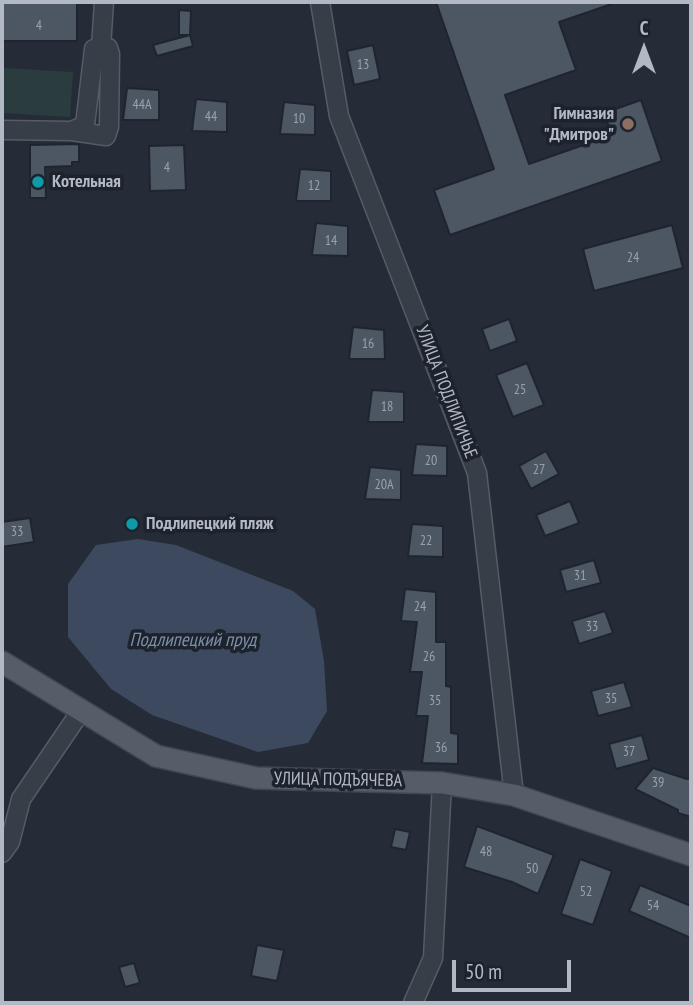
<!DOCTYPE html>
<meta charset="utf-8">
<style>
body{margin:0}
#map{position:relative;width:693px;height:1005px;overflow:hidden;background:#252c37;font-family:"PT Sans Narrow",sans-serif}
canvas{display:block}
.frame{position:absolute;inset:0;border:4px solid #b3b9c4;pointer-events:none}
.north{position:absolute;left:609px;top:14px;width:70px;height:70px;-webkit-text-stroke:5px #1d232d;paint-order:stroke;rotate:0deg;font-size:19px;font-weight:700;line-height:28px;text-align:center;color:#b3b9c4}
.north::after{content:'';display:block;margin:auto;width:24px;height:32px;background:#b3b9c4;clip-path:polygon(50% 0,100% 100%,50% 72%,0 100%)}
.scale{position:absolute;left:452px;top:960px;width:119px;height:32px;box-sizing:border-box;border:4px solid #b3b9c4;border-top:0;padding-left:9px;font-size:21px;line-height:24px;white-space:nowrap;color:#b3b9c4;-webkit-text-stroke:5px #1d232d;paint-order:stroke}
</style>
<div id="map">
<canvas width="693" height="1005"></canvas>
<div class="frame"></div>
<div class="north">С</div>
<div class="scale">50 m</div>
</div>
<script>
const ctx = document.querySelector('canvas').getContext('2d');
ctx.lineJoin = 'round';
function fill(path, color) { ctx.fillStyle = color; ctx.fill(path, 'evenodd'); }
function strokePath(path, color, width, dash) { ctx.strokeStyle = color; ctx.lineWidth = width; ctx.lineCap = dash ? 'butt' : 'round'; ctx.setLineDash(dash || []); ctx.stroke(path); }
function drawText(font, color, halo, rows, align = 'center') {
  ctx.font = font + ' "PT Sans Narrow",sans-serif'; ctx.lineWidth = 7; ctx.setLineDash([]); ctx.textBaseline = 'middle'; ctx.strokeStyle = halo; ctx.fillStyle = color; for (const [text, x, y, turn = 0] of rows) {
    ctx.save(); ctx.translate(x, y); ctx.rotate((+turn || 0) * Math.PI / 180); ctx.textAlign = isNaN(turn) ? turn : align; if (halo) ctx.strokeText(text, 0, 0); ctx.fillText(text, 0, 0); ctx.restore();
  }
}
fill(new Path2D(`
 M2,68L73,72L70,117L2,113Z`), '#2a3c3d');
fill(new Path2D(`
 M138,539L176,545L293,591L315,609L324,661L327,711L308,743L258,752L152,715L111,689L68,637V584L96,545Z`), '#3c495f');
const building = new Path2D(`
 M2,2H77V41H2Z
 M436,2H611L612,4L559,22L576,70L505,95L529,164L612,135L604,113L641,100L662,161L450,235L434,190L494,169Z
 M179,10L191,11L190,35L193,46L157,56L153,45L190,35H179Z
 M373,45L380,79L354,85L347,51Z
 M127,88L159,90V120H123Z
 M196,99L227,102V132L192,131Z
 M284,102L315,105V135L280,134Z
 M79,144V162H72V166L45,167L46,198H30V145Z
 M184,145L186,190L150,191L149,146Z
 M300,169L331,171V201H296Z
 M316,223L348,226V256L312,255Z
 M672,225L683,268L594,291L583,249Z
 M509,319L517,341L490,351L482,329Z
 M353,327L384,330L385,359H349Z
 M527,363L544,405L513,417L496,375Z
 M372,390L404,392V422H368Z
 M416,444L447,446V476L412,475Z
 M546,451L559,474L531,489L519,466Z
 M370,467L401,470V500L365,499Z
 M570,501L579,523L545,536L536,515Z
 M30,518L34,542L2,547V522Z
 M412,524L443,526V557L408,556Z
 M594,560L601,583L566,592L560,570Z
 M405,589L436,592V642H446V686L451,687V733L458,734V764L422,763L428,716H416L422,672H410L417,622L401,621Z
 M605,611L613,633L579,644L572,621Z
 M624,682L632,707L598,716L591,691Z
 M642,735L649,760L616,769L609,744Z
 M653,768L687,779L691,778V817L678,813V810L635,789Z
 M477,826L554,855L538,894L512,882L464,867Z
 M395,829L410,832L406,850L391,847Z
 M580,859L612,871L593,925L561,914Z
 M640,885L691,906V938L629,911Z
 M257,945L284,950L277,981L251,976Z
 M134,963L140,983L125,987L119,967Z`);
fill(building, '#4d5663');
strokePath(building, '#1f252f', 2);
const minor = new Path2D(`
 M320,2L339,116L477,473L514,795
 M2,130L72,131L106,136L109,127L110,54L108,48L101,47
 M72,131L85,125L94,49L101,47L104,2
 M2,853L10,842L21,799L81,711
 M413,1003L433,958L442,783`);
const major = new Path2D(`
 M2,662L156,756L256,778L442,783L514,795L691,855`);
strokePath(minor, '#565c66', 21);
strokePath(major, '#414751', 24);
strokePath(minor, '#383e48', 18);
strokePath(major, '#565d68', 21);
for (const [x, y, r, color] of [
 [628,124,7,"#8d6e63"],
 [38,182,7,"#0f9aa8"],
 [132,524,7,"#0f9aa8"]
]) { const dot = new Path2D(); dot.arc(x, y, r, 0, 2 * Math.PI); ctx.fillStyle = color; ctx.fill(dot); strokePath(dot, '#1d232d', 2.5); }
drawText('14px', '#9aa0ac', null, [
 ["4",39,26],
 ["13",363,65],
 ["44А",142,105],
 ["44",211,117],
 ["10",299,119],
 ["4",167,168],
 ["12",314,186],
 ["14",331,241],
 ["24",633,258],
 ["16",368,344],
 ["25",520,390],
 ["18",387,407],
 ["20",431,461],
 ["27",539,470],
 ["20А",384,485],
 ["33",17,532],
 ["22",426,541],
 ["31",580,576],
 ["24",420,607],
 ["33",592,627],
 ["26",429,657],
 ["35",611,699],
 ["35",435,701],
 ["36",441,748],
 ["37",629,752],
 ["39",658,783],
 ["48",486,852],
 ["50",532,869],
 ["52",586,892],
 ["54",653,906]
]);
drawText('bold 18px', '#b3b9c4', '#1d232d', [
 ["Гимназия",614,114,"right"],
 ["\"Дмитров\"",614,135,"right"],
 ["Котельная",52,182],
 ["Подлипецкий пляж",146,524]
], 'left');
drawText('18px', '#b3b9c4', '#1d232d', [
 ["УЛИЦА ПОДЛИПИЧЬЕ",446,392,69],
 ["УЛИЦА ПОДЪЯЧЕВА",338,780,1]
]);
drawText('italic 19px', '#7e8fa9', '#1d232d', [
 ["Подлипецкий пруд",193,641]
]);
</script>
